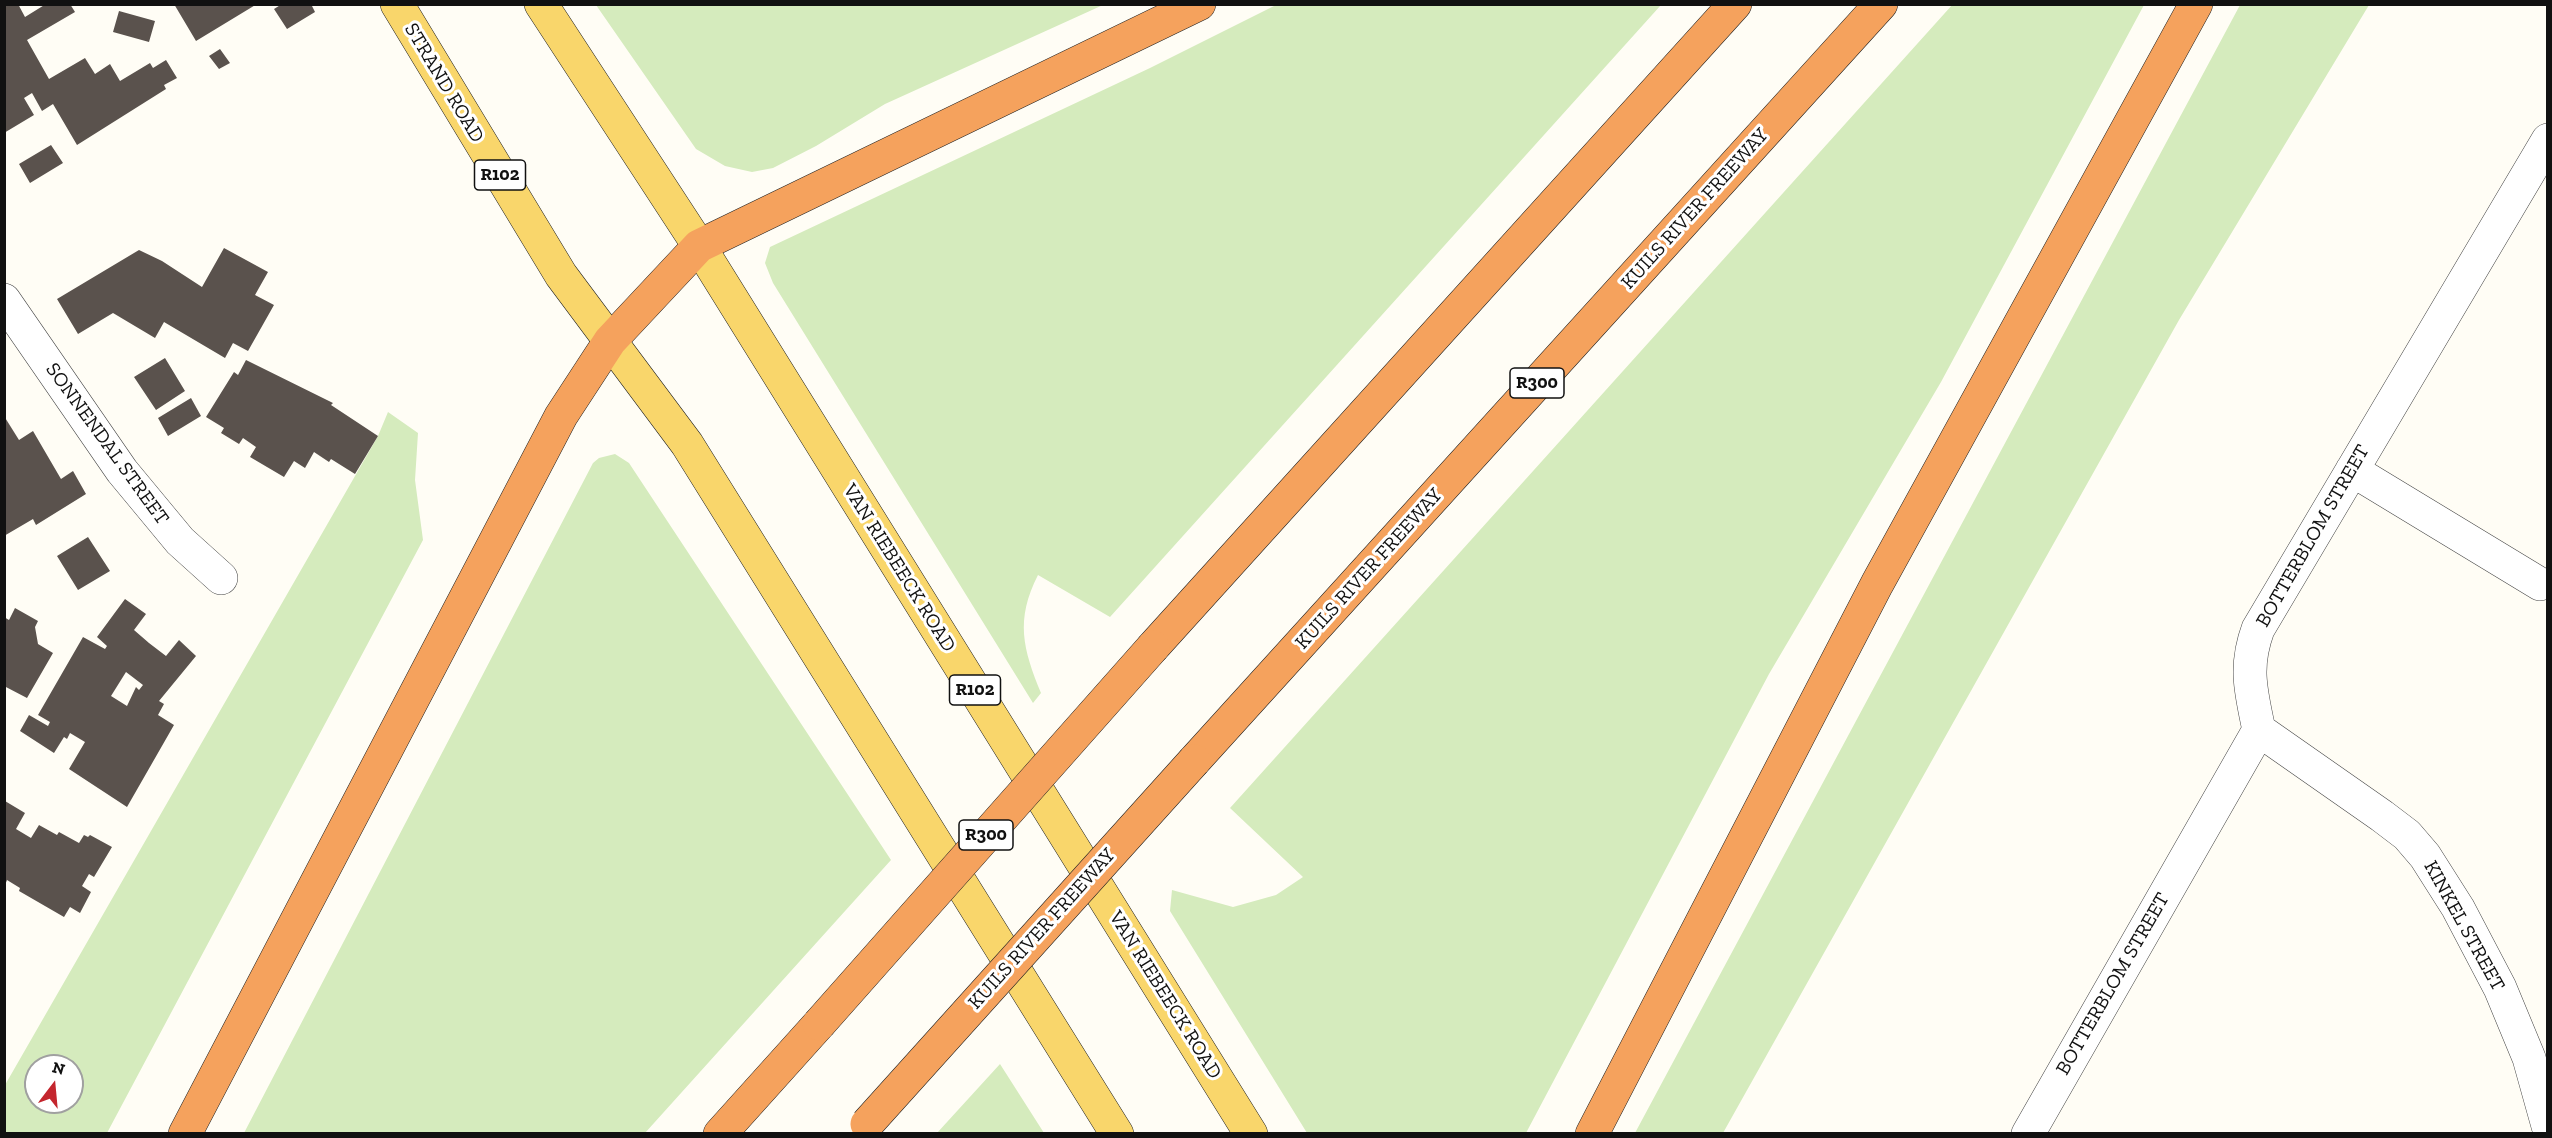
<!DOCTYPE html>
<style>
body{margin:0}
#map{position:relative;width:2552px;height:1138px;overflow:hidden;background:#fffdf5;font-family:"Zilla Slab",serif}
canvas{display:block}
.frame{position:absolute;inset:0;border:6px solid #111;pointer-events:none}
.north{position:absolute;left:24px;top:1054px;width:60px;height:60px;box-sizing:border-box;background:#fff;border:2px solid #a0a0a0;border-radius:50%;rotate:16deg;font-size:16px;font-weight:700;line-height:24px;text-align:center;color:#111}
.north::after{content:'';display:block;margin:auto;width:21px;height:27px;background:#c4262e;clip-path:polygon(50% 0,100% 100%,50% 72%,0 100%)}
</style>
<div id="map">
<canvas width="2552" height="1138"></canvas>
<div class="frame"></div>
<div class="north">N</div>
</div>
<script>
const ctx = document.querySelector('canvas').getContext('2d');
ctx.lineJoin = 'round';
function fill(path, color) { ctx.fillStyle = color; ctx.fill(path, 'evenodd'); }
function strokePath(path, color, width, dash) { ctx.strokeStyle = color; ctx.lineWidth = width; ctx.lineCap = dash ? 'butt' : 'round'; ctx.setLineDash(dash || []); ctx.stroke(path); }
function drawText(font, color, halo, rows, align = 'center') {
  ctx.font = font + ' "Zilla Slab",serif'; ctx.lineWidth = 6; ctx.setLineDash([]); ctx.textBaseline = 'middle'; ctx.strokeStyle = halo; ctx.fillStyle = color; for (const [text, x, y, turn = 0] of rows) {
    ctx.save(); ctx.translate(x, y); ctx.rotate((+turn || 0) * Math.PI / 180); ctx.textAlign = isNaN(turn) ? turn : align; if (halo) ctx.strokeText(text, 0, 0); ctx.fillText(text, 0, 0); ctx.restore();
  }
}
fill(new Path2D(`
 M1278,4L1661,5L1110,617L1038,575C1015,620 1023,649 1041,693L1033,703L773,283L765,263L770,247L1150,68Z
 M1953,4L2144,5L1941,382L1769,674L1526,1133H1307L1170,911L1172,890L1233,907L1276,895L1303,877L1230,808Z
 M596,5H1103L885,104L816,146L773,168L752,172L725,166L696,149Z
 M2240,5H2369L2179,320L1723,1133H1635Z
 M388,412L418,433L415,480L423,540L107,1133L5,1134V1085L378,436ZM36,1066H72V1102H36Z
 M615,454L629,463L891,860L645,1133H244L593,463L599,458Z
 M1000,1064L1044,1133H937Z`), '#d5ebbd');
fill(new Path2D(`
 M4,4H18L25,17L46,4H70L75,12L27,40L49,79L85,58L95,74L110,64L120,81L150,63L153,68L166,60L177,78L164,85L166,89L77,145L53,104L42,111L32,93L24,98L34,115L4,133Z
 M174,4H257L196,41Z
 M282,4H311L315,12L287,29L274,9Z
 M119,11L155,21L149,42L113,32Z
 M220,49L230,63L219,69L209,56Z
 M51,145L63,163L30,183L19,164Z
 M224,248L268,272L255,295L274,305L248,351L233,343L225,358L164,322L155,338L113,313L78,334L57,299L139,250L162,261L202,287Z
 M165,358L185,391L156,410L134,377Z
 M246,360L333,403L331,405L378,436L355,474L331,459L329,462L314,452L305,468L294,461L284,477L250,457L256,447L243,438L239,444L221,433L224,428L206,417L234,372L238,375Z
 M191,398L201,416L168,436L158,418Z
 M4,416L19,440L33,431L61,479L73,471L86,494L36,525L33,519L4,536Z
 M88,537L110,571L78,590L57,556Z
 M125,599L146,614L134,630L149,643L166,656L179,640L196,656L159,701L164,704L158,715L174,725L127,807L69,769L85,742L70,733L67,739L64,737L54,753L20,731L29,715L48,726L50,722L38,715L83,637L105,649L107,646L97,637ZM126,672L143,685L139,690L136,687L127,706L111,696Z
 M15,608L38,621L35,627L38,644L53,653L27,698L4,686V617L9,620Z
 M5,801L25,813L16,829L31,838L39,825L57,835L59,832L79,843L84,835L88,837L90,835L112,847L94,877L89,874L82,886L91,892L80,913L70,907L64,917L19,891L20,888L7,880L5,885Z`), '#5a524d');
const minor = new Path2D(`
 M4,300L122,471L180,541L221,578
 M2352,470L2540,584
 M2259,730L2382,816L2407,835L2425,856L2458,908L2500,988L2529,1058L2548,1126
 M2028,1134L2259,730C2251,692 2244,667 2258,629L2548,140`);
const primary = new Path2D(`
 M397,4L561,275L687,444L1117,1134
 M541,4L699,246L1251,1134`);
const motorway = new Path2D(`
 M1153,647L1735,4
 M1194,761L1881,4
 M185,1134L561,416L610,341L699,246L1199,4
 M720,1134L819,1024
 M1592,1134L1877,584L2196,4`);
strokePath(minor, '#444', 34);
strokePath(primary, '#222', 34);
strokePath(motorway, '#222', 34);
strokePath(minor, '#fff', 33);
strokePath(primary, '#f9d66b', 33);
strokePath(motorway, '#f5a25d', 33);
const motorwayBridge = new Path2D(`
 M819,1024L1153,647
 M867,1124L1194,761`);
strokePath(motorwayBridge, '#222', 34, []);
strokePath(motorwayBridge, '#f5a25d', 33);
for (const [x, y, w] of [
 [500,175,51],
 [1537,383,54],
 [975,690,51],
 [986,835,54]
]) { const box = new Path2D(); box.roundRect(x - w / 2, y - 15, w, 30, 4.5); ctx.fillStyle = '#fff'; ctx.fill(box); strokePath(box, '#111', 1.5); }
drawText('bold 18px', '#111', null, [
 ["R102",500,175],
 ["R300",1537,383],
 ["R102",975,690],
 ["R300",986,835]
]);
drawText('20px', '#111', '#fff', [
 ["STRAND ROAD",444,83,59],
 ["KUILS RIVER FREEWAY",1695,209,-48],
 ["SONNENDAL STREET",107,444,54],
 ["BOTTERBLOM STREET",2313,536,-60],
 ["VAN RIEBEECK ROAD",899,568,58],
 ["KUILS RIVER FREEWAY",1369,569,-48],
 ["KINKEL STREET",2464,926,61],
 ["KUILS RIVER FREEWAY",1042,929,-48],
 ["BOTTERBLOM STREET",2113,984,-60],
 ["VAN RIEBEECK ROAD",1165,995,58]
]);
</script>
